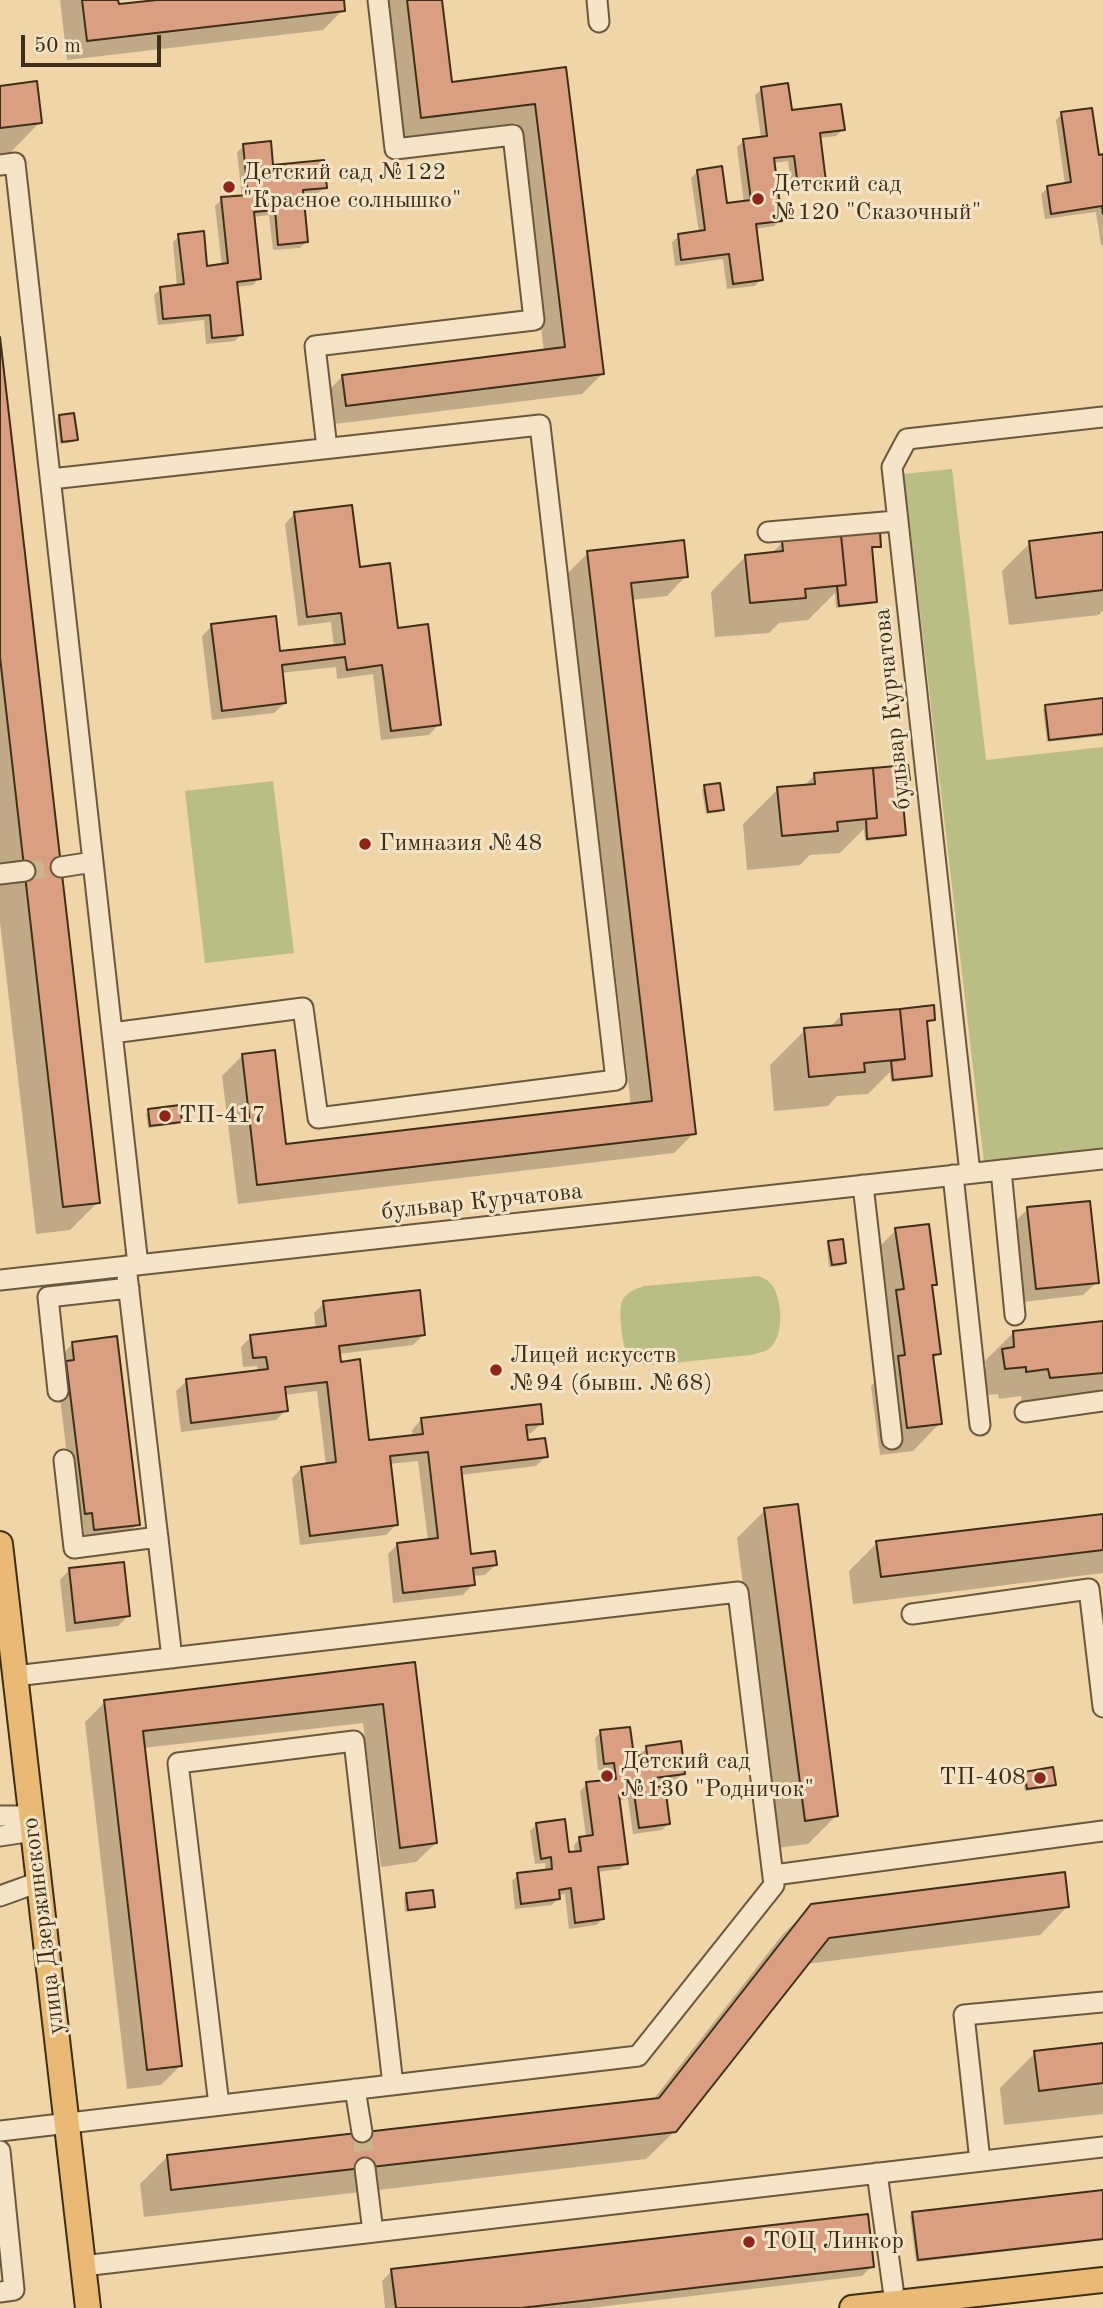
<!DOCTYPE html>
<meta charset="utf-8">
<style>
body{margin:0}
#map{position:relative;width:1103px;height:2308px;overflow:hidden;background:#efd5a7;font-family:"Old Standard TT",serif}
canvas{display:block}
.scale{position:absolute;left:21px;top:35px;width:140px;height:32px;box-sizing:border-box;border:4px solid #3e2e18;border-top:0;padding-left:9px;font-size:21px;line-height:24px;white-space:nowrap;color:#3e2e18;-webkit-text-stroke:5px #f5e4c6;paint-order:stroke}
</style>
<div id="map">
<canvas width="1103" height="2308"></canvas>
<div class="scale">50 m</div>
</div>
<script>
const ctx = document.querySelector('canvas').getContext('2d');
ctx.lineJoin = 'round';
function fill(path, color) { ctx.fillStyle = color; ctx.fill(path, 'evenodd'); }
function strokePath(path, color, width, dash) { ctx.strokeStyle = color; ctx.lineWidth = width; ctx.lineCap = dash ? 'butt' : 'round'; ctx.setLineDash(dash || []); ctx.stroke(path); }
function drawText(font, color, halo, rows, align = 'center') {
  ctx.font = font + ' "Old Standard TT",serif'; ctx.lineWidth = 6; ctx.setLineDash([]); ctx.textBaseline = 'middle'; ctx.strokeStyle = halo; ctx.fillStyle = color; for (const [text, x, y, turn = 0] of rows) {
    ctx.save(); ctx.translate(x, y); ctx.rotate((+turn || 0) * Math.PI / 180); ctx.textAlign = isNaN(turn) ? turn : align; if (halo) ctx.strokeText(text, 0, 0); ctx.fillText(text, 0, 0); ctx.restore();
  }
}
fill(new Path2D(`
 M952,469L986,760L1103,747V1148L984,1162L904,474Z
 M273,781L294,953L205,963L185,791Z
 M758,1276C764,1278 768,1280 772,1285C782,1299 784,1333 772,1346C767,1352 758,1353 751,1355L652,1365C645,1364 637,1365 631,1360C622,1352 618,1311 622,1301C626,1292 636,1289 644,1286Z`), '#bbbd86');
fill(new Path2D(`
 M60,0H116L117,6L172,0H342L343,10L323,30L67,60Z
 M385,0H440L450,83L565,69L602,374L582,394L326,425L323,396L343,376L544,352L516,123L402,137Z
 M0,88L40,122L5,158H0Z
 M762,89L790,112L843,129L836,136L819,138L825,182L818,188L792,191L788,161L773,163L780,220L774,226L755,229L761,279L755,286L727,289L723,259L675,266L672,242L679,236L699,233L691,178L698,171L726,205L744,203L737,147L744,141L761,138L755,95Z
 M1062,114L1097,157L1103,156V245H1101L1096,212L1045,219L1041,194L1048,188L1065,185L1056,120Z
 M244,146L272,167L325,187L318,193L302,195L307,241L300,248L273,250L269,215L253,217L259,278L253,285L236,287L241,334L235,341L206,344L204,320L158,325L154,295L161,289L177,287L173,242L179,236L206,268L222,266L215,206L222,199L242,197L237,152Z
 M0,352L98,1202L70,1230L36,1234L0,922Z
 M59,417L76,439L73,442L60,444L57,420Z
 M295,513L358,569L396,630L439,724L429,735L381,740L373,674L337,679L336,667L281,673L285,703L274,713L212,720L202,636L212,626L279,653L334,647L331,622L298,626L285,524Z
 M1103,534V610L1099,615L1009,625L1002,571L1030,543Z
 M783,542L879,546L870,549L875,601L872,604L836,608L835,593L808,620L779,623L769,633L715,637L711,592L746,556L771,554Z
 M588,553L686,576L667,596L631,600L694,1133L674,1153L238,1204L222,1076L242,1056L285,1146L631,1106L568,573Z
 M1103,700V736L1047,742L1043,709L1046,707Z
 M815,775L908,779L899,782L904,834L902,837L865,841L864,829L840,853L810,855L800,865L747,870L743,824L778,789L803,787Z
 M705,787L722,809L719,812L706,814L702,790Z
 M841,1016L934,1020L925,1023L930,1075L927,1078L891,1082L890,1072L868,1094L837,1096L828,1106L774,1111L770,1065L805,1030L829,1028Z
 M149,1111L180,1122L177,1124L148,1128L146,1114Z
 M1028,1209L1097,1282L1083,1295L1023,1302L1014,1222Z
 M896,1230L935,1284L930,1288L939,1353L932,1360L940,1423L913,1451L880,1455L871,1386L877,1380L868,1258Z
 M829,1243L844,1263L841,1266L829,1267L827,1245Z
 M324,1303L423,1335L413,1345L338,1354L368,1442L413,1437L412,1430L422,1419L542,1423L531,1433L526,1434L527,1442L546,1456L536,1466L460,1475L470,1556L495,1565L485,1575L472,1576L473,1584L463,1595L393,1603L388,1554L398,1544L428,1541L418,1461L389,1464L396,1525L386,1535L300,1545L292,1478L302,1468L326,1465L317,1391L284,1395L286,1410L276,1420L181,1432L176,1391L187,1381L258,1372L257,1366L243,1367L241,1347L251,1337L316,1329L314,1313Z
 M1103,1323V1397L1022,1405L1021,1396L999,1399L998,1394L977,1396L975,1378L986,1367L985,1361L1013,1333Z
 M73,1343L138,1524L128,1534L85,1539L83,1522L75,1523L57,1372L63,1354Z
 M765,1510L836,1816L808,1844L777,1848L737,1538Z
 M1103,1515V1573L853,1604L849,1571L877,1543Z
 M70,1569L128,1616L118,1626L66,1632L60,1580Z
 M414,1664L436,1843L416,1862L381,1867L363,1723L143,1748L181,2065L161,2085L127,2089L85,1722L105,1702Z
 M601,1732L633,1758L641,1757L640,1754L647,1748L683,1773L677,1779L654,1782L668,1824L662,1830L633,1834L628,1799L618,1800L626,1863L620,1869L597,1872L603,1919L596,1925L569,1929L565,1894L558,1895L559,1898L552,1905L515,1909L512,1881L518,1875L546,1871L545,1863L535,1864L530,1831L537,1824L568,1854L575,1853L574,1845L580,1838L586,1837L580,1791L587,1784L609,1781L608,1769L598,1770L595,1738Z
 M1025,1773L1054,1784L1051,1787L1025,1791L1022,1776Z
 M406,1895L433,1906L430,1909L405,1912L404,1898Z
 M812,1906L1067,1907L1040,1935L806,1964L675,2131L646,2159L144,2217L140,2184L168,2156L653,2100L783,1934Z
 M1103,2045V2114L1004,2125L1000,2088L1035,2053Z
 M1103,2191V2240L916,2262L910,2216L913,2213Z
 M872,2266L862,2276L590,2308H385L382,2281L392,2271Z`), '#0003');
const building = new Path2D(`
 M82,0H118L119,4L157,0H344L345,11L87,41Z
 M407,0H442L452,82L566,67L604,374L346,406L342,375L565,347L535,104L421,118Z
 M37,81L42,123L0,128V86Z
 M788,83L792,110L841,104L845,130L820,133L826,182L798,186L794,156L774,158L782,221L756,224L763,280L733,284L729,254L681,260L678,234L705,230L697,170L722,166L727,203L751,200L743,139L767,136L761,87Z
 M1092,108L1099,155L1103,154V214L1102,206L1051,214L1047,186L1071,182L1061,112Z
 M271,141L273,165L324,160L327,188L303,190L308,242L278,245L275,210L254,212L261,279L237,282L243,335L212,338L210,315L163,319L160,287L184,284L178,234L204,231L207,266L228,263L221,197L248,195L243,144Z
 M0,337L100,1203L63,1207L0,657Z
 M74,413L78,440L62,442L59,415Z
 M352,505L360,567L390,563L398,628L428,624L441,725L391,731L382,665L347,670L345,657L282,665L286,703L222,711L211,624L276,616L280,651L345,644L341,613L307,617L294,512Z
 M880,532L881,547H872L877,602L839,606L837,586L846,585L841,535Z
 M1103,532V590L1036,598L1029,541Z
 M841,535L846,585L805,589L806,598L750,603L745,555L783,551L782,541Z
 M684,540L688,577L631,583L696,1134L257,1185L242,1054L275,1050L286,1144L652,1101L587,551Z
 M1103,698V734L1049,740L1045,705Z
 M908,765L910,780H901L906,835L867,839L866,819L877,818L873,768Z
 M873,768L877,818L837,822L838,831L782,836L777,787L815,784L814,773Z
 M720,783L724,810L708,812L704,785Z
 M934,1005L935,1020L927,1021L932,1076L893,1080L891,1061L905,1059L900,1009Z
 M900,1009L905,1059L864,1063L865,1072L809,1077L804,1028L842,1025L841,1014Z
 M180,1105L182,1122L150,1126L148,1109Z
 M1090,1201L1099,1283L1036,1289L1027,1207Z
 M929,1224L937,1285H932L941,1354L933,1355L942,1424L907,1428L898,1356L905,1355L896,1290L904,1289L895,1228Z
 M843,1239L846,1263L832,1265L828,1241Z
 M420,1290L425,1335L339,1346L341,1362L360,1359L369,1440L423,1434L421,1418L541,1404L543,1424L526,1425L528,1440L545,1438L548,1457L461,1467L471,1554L495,1551L497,1565L473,1568L475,1585L403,1593L397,1543L438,1538L428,1452L390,1456L398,1525L310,1536L301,1467L336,1462L327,1382L285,1387L288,1411L191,1423L186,1379L268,1369L266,1357L253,1358L250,1335L326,1326L323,1301Z
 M1103,1321V1373L1050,1378L1048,1369L1026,1372V1367L1005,1369L1002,1349L1014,1347L1013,1331Z
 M117,1336L140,1525L94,1530L92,1513L85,1514L66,1361L74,1360L72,1342Z
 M798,1504L838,1816L805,1821L764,1508Z
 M1103,1514V1550L881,1577L876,1541Z
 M124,1562L130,1616L75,1623L69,1568Z
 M415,1662L437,1843L400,1848L383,1704L143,1731L182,2066L147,2070L104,1700Z
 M630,1727L634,1756L647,1755L646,1746L681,1741L685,1774L655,1778L656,1787L665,1786L670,1824L639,1828L634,1793L619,1795L628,1864L598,1867L604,1919L575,1923L571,1888L559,1890L560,1899L521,1904L517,1873L552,1869L551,1857L541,1859L536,1823L565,1819L569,1852L581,1851L579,1837L593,1835L586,1782L616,1779L614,1763L604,1764L600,1730Z
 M1053,1767L1056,1785L1027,1789L1024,1772Z
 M1065,1872L1069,1907L829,1938L676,2132L171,2190L167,2155L659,2098L811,1904Z
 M433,1890L435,1907L408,1910L406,1893Z
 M1103,2043V2083L1039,2091L1034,2051Z
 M1103,2190V2239L918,2260L912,2212Z
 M868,2214L874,2267L521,2308H396L391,2269Z`);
fill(building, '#da9f80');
strokePath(building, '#3e2e18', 2);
strokePath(new Path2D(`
 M25,871L61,867
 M362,2132L365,2168`), '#ccb48a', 19, [19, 10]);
const minor = new Path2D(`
 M597,0L599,22
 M0,165L15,163L138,1265
 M327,448L315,346L534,320L513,135L395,149L378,0
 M51,479L540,425L616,1080L318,1118L303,1008L112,1033
 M768,532L896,521
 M61,867L93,862
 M0,874L25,871
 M1001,1170L1015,1315
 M970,1173L892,467L907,439L1103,417
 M953,1175L980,1425
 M863,1185L892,1439
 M126,1266L172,1658
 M0,1280L1103,1159
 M58,1391L48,1297L129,1288
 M1025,1412L1103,1401
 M64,1460L74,1548L158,1537
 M912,1614L1089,1589L1103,1707
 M0,1816H31
 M0,1836L33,1831
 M774,1875L1103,1831
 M0,1896L39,1882
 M355,2089L362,2132
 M219,2105L178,1763L354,1741L393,2085
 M0,2131L638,2056L774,1885L738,1592L15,1676
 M0,2151L14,2290L0,2292
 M980,2161L964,2015L1103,2002
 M365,2168L373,2232
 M877,2173L895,2303
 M83,2266L1103,2147`);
const major = new Path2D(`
 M0,1544L88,2308
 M852,2308L1103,2280`);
strokePath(minor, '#6a583c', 23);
strokePath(major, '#3e2e18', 28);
strokePath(minor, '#f5e4c6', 19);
strokePath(major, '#e8ba74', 24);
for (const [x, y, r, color] of [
 [229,187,7,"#8f2418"],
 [758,199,7,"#8f2418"],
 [365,844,7,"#8f2418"],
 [165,1116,7,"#8f2418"],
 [496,1370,7,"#8f2418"],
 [607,1776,7,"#8f2418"],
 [1040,1778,7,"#8f2418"],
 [749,2242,7,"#8f2418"]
]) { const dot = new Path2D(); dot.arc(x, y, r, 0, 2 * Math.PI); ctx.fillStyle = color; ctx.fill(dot); strokePath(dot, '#f5e4c6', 2.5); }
drawText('24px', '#3e2e18', '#f5e4c6', [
 ["Детский сад №122",243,173],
 ["\"Красное солнышко\"",243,201],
 ["Детский сад",772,185],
 ["№120 \"Сказочный\"",772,213],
 ["Гимназия №48",379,844],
 ["ТП-417",179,1116],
 ["Лицей искусств",510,1356],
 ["№94 (бывш. №68)",510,1384],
 ["Детский сад",621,1762],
 ["№130 \"Родничок\"",621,1790],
 ["ТП-408",1026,1778,"right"],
 ["ТОЦ Линкор",763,2242]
], 'left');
drawText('24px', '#3e2e18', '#f5e4c6', [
 ["бульвар Курчатова",893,709,-96],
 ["бульвар Курчатова",482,1202,-6],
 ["улица Дзержинского",44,1926,-97]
]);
</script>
